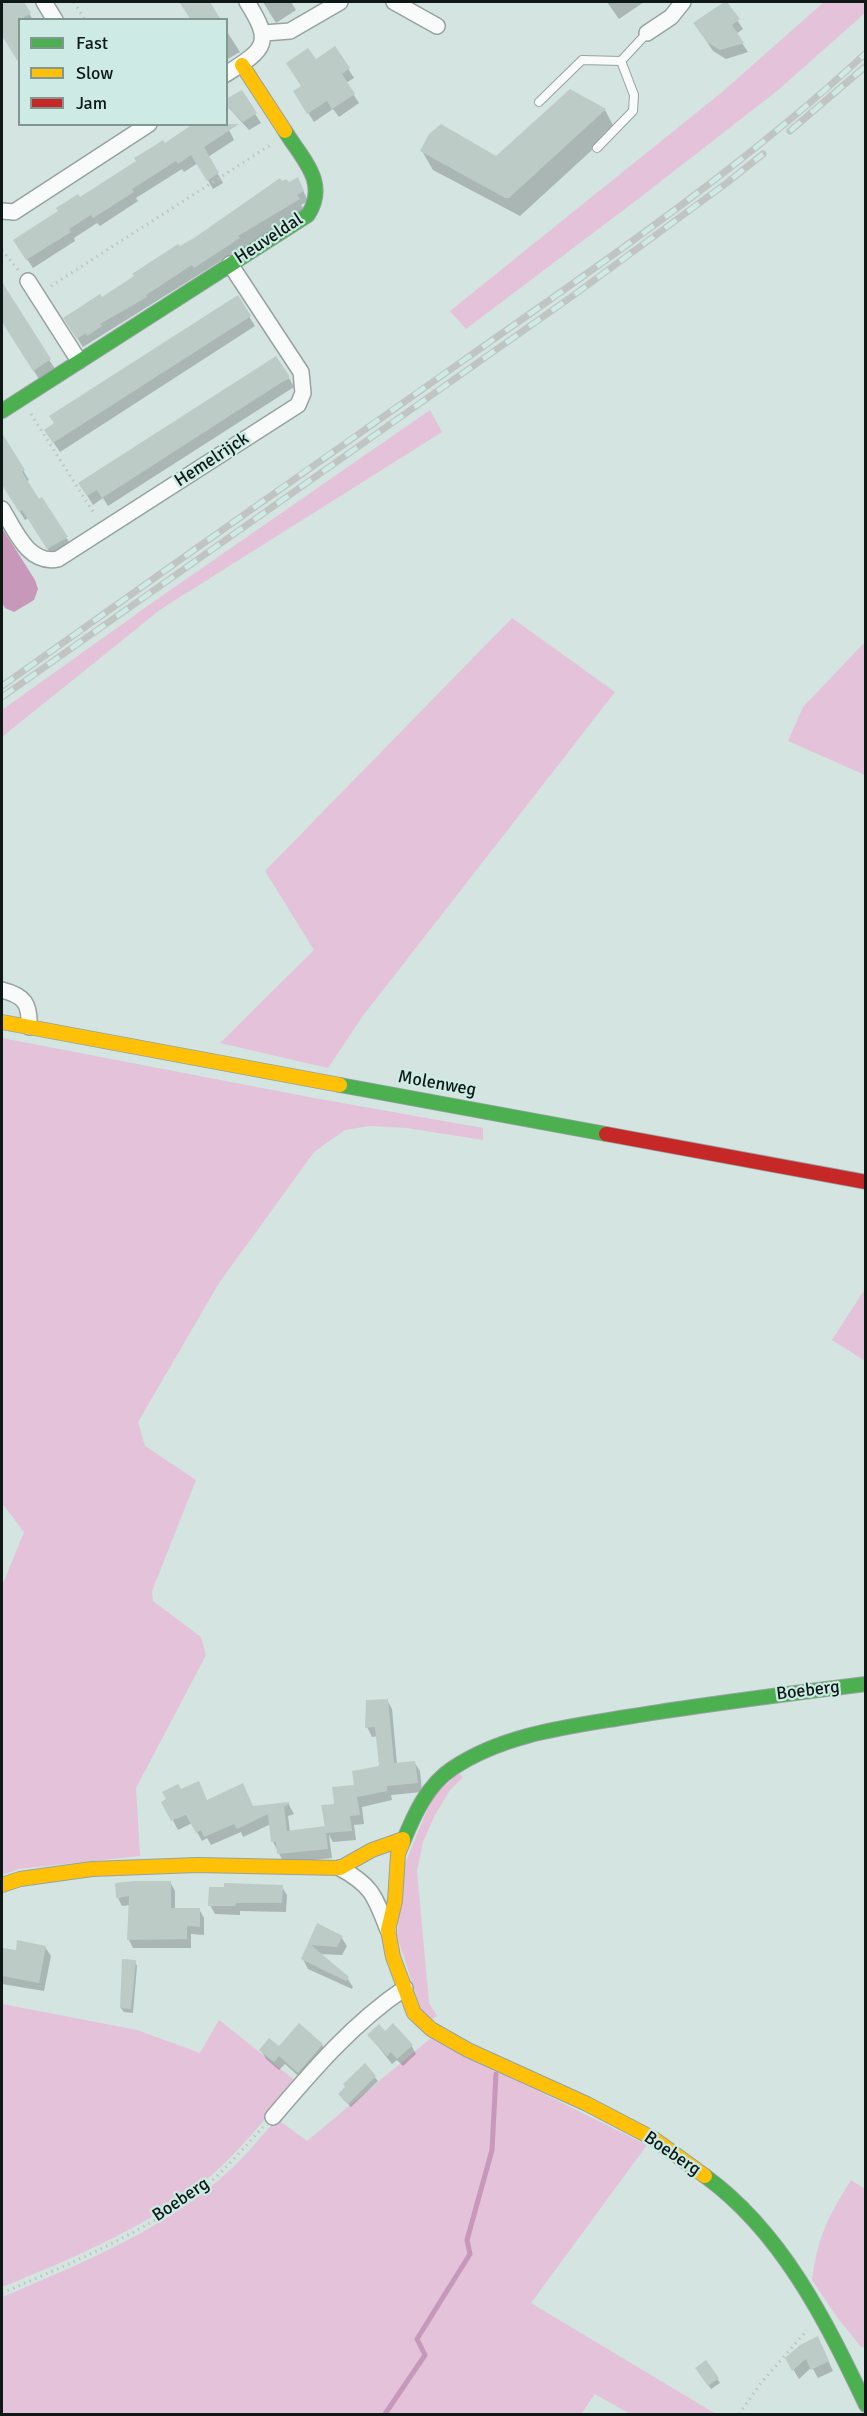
<!DOCTYPE html>
<style>
body{margin:0}
#map{position:relative;width:867px;height:2416px;overflow:hidden;background:#d4e4e0;font-family:Signika,sans-serif}
canvas{display:block}
.frame{position:absolute;inset:0;border:3px solid #0e1917;pointer-events:none}
.legend{position:absolute;left:18px;top:18px;width:210px;height:108px;box-sizing:border-box;background:#cdebe4;border:2px solid #819792;margin:0;padding:8px 10px;list-style:none;font-size:18px;color:#0e1917}
.legend li{display:flex;align-items:center;gap:12px;height:30px}
.legend b{width:30px;border:2px solid #819792}
</style>
<div id="map">
<canvas width="867" height="2416"></canvas>
<div class="frame"></div>
<ul class="legend">
<li><b style="height:8px;background:#4caf50"></b>Fast</li>
<li><b style="height:8px;background:#ffc107"></b>Slow</li>
<li><b style="height:8px;background:#c62828"></b>Jam</li>
</ul>
</div>
<script>
const ctx = document.querySelector('canvas').getContext('2d');
ctx.lineJoin = 'round';
function fill(path, color) { ctx.fillStyle = color; ctx.fill(path, 'evenodd'); }
function strokePath(path, color, width, dash) { ctx.strokeStyle = color; ctx.lineWidth = width; ctx.lineCap = dash ? 'butt' : 'round'; ctx.setLineDash(dash || []); ctx.stroke(path); }
function drawText(font, color, halo, rows, align = 'center') {
  ctx.font = font + ' Signika,sans-serif'; ctx.lineWidth = 4.5; ctx.setLineDash([]); ctx.textBaseline = 'middle'; ctx.strokeStyle = halo; ctx.fillStyle = color; for (const [text, x, y, turn = 0] of rows) {
    ctx.save(); ctx.translate(x, y); ctx.rotate((+turn || 0) * Math.PI / 180); ctx.textAlign = isNaN(turn) ? turn : align; if (halo) ctx.strokeText(text, 0, 0); ctx.fillText(text, 0, 0); ctx.restore();
  }
}
fill(new Path2D(`
 M824,2H865V13L777,91L642,196L466,329L450,311L721,93Z
 M430,410L442,432L161,609L2,737V710L156,600Z
 M512,618L615,692L362,1017L328,1068L220,1043L314,950L265,871Z
 M865,642V775L788,741L803,707Z
 M2,1038L314,1098L483,1128V1140L407,1128L369,1126L345,1130L314,1152L219,1283L138,1422L145,1446L196,1480L152,1591L153,1601L201,1637L206,1655L136,1788L140,1856L19,1869L2,1875V1586L24,1532L2,1503Z
 M865,1289V1361L832,1340Z
 M459,1773L463,1777L450,1790L434,1817L423,1842L417,1871L429,2003L437,2016L430,2021L422,2013L397,1936L404,1866L432,1798Z
 M2,2004L137,2030L200,2053L219,2020L297,2082C269,2112 245,2146 214,2173C156,2223 72,2259 2,2287Z
 M431,2038L647,2145L531,2303L716,2414H630L595,2394L581,2414H2V2297C79,2265 168,2228 230,2170C247,2155 261,2136 277,2119L307,2141Z
 M851,2180L865,2189V2345L862,2348L837,2317L812,2280C818,2236 828,2217 851,2180Z`), '#e3c2da');
fill(new Path2D(`
 M2,528L35,580L38,589L34,600L14,612L5,608L2,603Z`), '#c798b9');
fill(new Path2D(`
 M2,2H22L33,20H20L18,60L2,34L7,28L2,20Z
 M263,2H291L296,10L276,23Z
 M607,2H644L619,19Z
 M725,2L743,29L736,34L748,52L726,59L713,51L695,24Z
 M226,30L240,52L226,60Z
 M335,48L354,78L346,83L359,103L339,117L333,109L314,122L295,92L302,87Z
 M241,92L261,123L249,130L226,105Z
 M605,110L615,129L520,216L433,170L422,151L497,158Z
 M226,124L234,140L208,157L223,183L213,189L198,163L184,172L182,169L136,198L138,201L100,226L97,223L74,238L75,241L33,268L20,249L80,199L164,145Z
 M302,188L308,201L301,205L304,209L83,347L70,327L102,299L179,248Z
 M8,295L55,369L39,379L2,320V299Z
 M237,297L255,326L60,452L51,439Z
 M289,378L294,387L108,506L103,498L93,505L85,492Z
 M2,436L29,480L26,482L72,546L53,557L28,518L25,520L9,495L6,484L2,476Z
 M387,1700L392,1709L397,1764L414,1762L420,1771L422,1792L391,1795L392,1800L362,1807L364,1824L354,1825L356,1840L333,1842L329,1835L332,1858L284,1863L273,1842L271,1824L243,1837L241,1832L211,1845L207,1838L202,1841L192,1823L178,1830L163,1802L180,1791L207,1801L253,1807L288,1803L294,1814L288,1816L290,1832L324,1827L328,1833L335,1806L381,1767L378,1736L372,1737L367,1727Z
 M170,1882L175,1891V1909H199L204,1918V1935L191,1934V1948H133L129,1940L130,1905L122,1906L118,1898Z
 M282,1887L287,1895L286,1912L240,1911V1915L215,1914L210,1905L225,1889Z
 M318,1925L341,1937L347,1946L342,1955L319,1954L347,1978L353,1987L352,1989L308,1969L303,1959Z
 M45,1947L51,1956L44,1991L2,1984V1949L17,1952Z
 M135,1962L137,1966L133,2013L124,2012L121,2008Z
 M300,2025L322,2045L327,2054L304,2081L285,2064L279,2070L266,2059L261,2050L279,2049Z
 M385,2033L411,2045L416,2054L403,2066L397,2060L392,2064L369,2035Z
 M365,2066L378,2081L351,2107L342,2098Z
 M822,2347L833,2371L818,2378L812,2367L799,2379L787,2359Z
 M706,2362L720,2383L711,2389L699,2372Z`), '#0003');
strokePath(new Path2D(`
 M385,2414L425,2355L417,2339L470,2254L467,2240L492,2150L496,2074`), '#c798b9', 5);
fill(new Path2D(`
 M2,2H24L31,13L20,20V65L2,36Z
 M179,2H210L221,20H191Z
 M724,2H727L740,19L732,25L744,43L720,50L707,42L693,23Z
 M335,46L350,68L342,74L355,94L332,109L327,101L307,114L293,91L301,86L286,63L308,48L316,59Z
 M570,89L606,109L509,198H505L420,151L429,134L441,124L496,156Z
 M242,90L257,113L243,122L226,105V99Z
 M193,124H239L204,147L219,173L207,181L191,155L178,164L176,161L132,189L134,192L93,218L91,215L69,229L71,232L26,260L13,240L58,211L56,208L78,194L80,197L136,161L134,158L149,149L163,140L165,143Z
 M298,177L304,191L297,195L300,199L238,236L240,238L194,268L192,265L146,295L147,297L100,324L102,326L87,336L86,333L77,339L63,318L100,294L102,297L134,276L132,274L178,244L180,246L194,238L280,178L282,181L286,179L289,182Z
 M2,282L51,359L33,371L2,322Z
 M238,295L251,316L53,443L44,430L54,423L49,416Z
 M276,356L290,377L102,498L97,490L87,496L78,483Z
 M2,433L25,470L22,472L39,499L42,497L68,537L47,549L22,510L19,512L2,485Z
 M388,1699L394,1763L415,1761L418,1783L387,1786V1791L357,1797L360,1815L350,1816L352,1831L326,1833L321,1805L334,1804L332,1787L354,1785L352,1771L379,1766L375,1727L365,1728L366,1700Z
 M199,1781L207,1800L243,1783L253,1806L289,1802V1804L284,1807L287,1831L325,1826L328,1849L277,1854L276,1842H271L268,1814L237,1829L234,1824L204,1837L201,1830L196,1833L186,1815L171,1821L161,1802L166,1799L162,1792L178,1784L181,1789Z
 M135,1881H171V1908H200V1927L187,1926V1939L127,1940L129,1896L116,1898L115,1883Z
 M224,1883L283,1885L282,1903H236L235,1906H208L209,1887H224Z
 M317,1923L343,1936L337,1947L311,1945L349,1977L346,1981L301,1959Z
 M17,1940L46,1946L39,1983L2,1976V1948L16,1950Z
 M122,1959L136,1960L131,2009L120,2008Z
 M299,2023L323,2044L298,2073L279,2056L274,2062L259,2050L269,2038L279,2046Z
 M393,2023L413,2045L397,2059L391,2052L387,2056L367,2035L379,2024L385,2031Z
 M365,2063L376,2076L348,2104L338,2094L345,2087L343,2084Z
 M818,2336L829,2361L811,2370L806,2359L792,2371L785,2358L800,2345Z
 M706,2360L719,2378L708,2386L695,2368Z`), '#bdcbc7');
const lane = new Path2D(`
 M539,102L582,60L621,61L647,33
 M597,148L633,111L634,95L621,61`);
const street = new Path2D(`
 M44,2L55,20
 M394,2L437,26
 M264,33L290,31L340,2
 M647,33L671,17L683,2
 M226,74C266,49 273,43 247,2
 M2,211L14,212L149,124
 M28,281L79,361
 M2,509C15,530 28,565 58,559L298,405L303,393L301,372L230,264
 M2,990C25,996 30,1004 29,1027
 M340,1868C373,1886 375,1897 388,1930
 M273,2117C313,2070 353,2023 405,1988`);
const fast = new Path2D(`
 M2,411L308,215C329,182 302,159 285,131
 M340,1085L606,1134
 M403,1842C414,1815 427,1785 453,1768C504,1734 567,1727 627,1717C706,1704 786,1694 866,1684
 M705,2176C782,2232 826,2321 866,2405`);
const slow = new Path2D(`
 M242,65L285,131
 M2,1022L340,1085
 M403,1842L398,1854L395,1901L388,1930L393,1957L414,2013L431,2029L468,2050L587,2104L654,2139L705,2176
 M2,1885L20,1879L92,1869L197,1865L340,1868L372,1850L403,1839`);
const jam = new Path2D(`
 M606,1134L866,1182`);
strokePath(lane, '#96a3a0', 10);
strokePath(street, '#96a3a0', 18);
strokePath(fast, '#96a3a0', 16);
strokePath(slow, '#96a3a0', 16);
strokePath(jam, '#96a3a0', 16);
strokePath(new Path2D(`
 M74,2L85,20
 M2,250L19,271
 M51,286L272,144
 M31,414L95,515
 M2,2293C65,2266 129,2239 187,2200C216,2181 239,2153 263,2127
 M739,2414L761,2383L807,2330`), '#bfc4c2', 3, [1.5, 4.5]);
strokePath(lane, '#f9fbfa', 8);
strokePath(street, '#f9fbfa', 15);
strokePath(fast, '#4caf50', 14);
strokePath(slow, '#ffc107', 14);
strokePath(jam, '#c62828', 14);
const rail = new Path2D(`
 M790,131L866,66
 M2,686C156,577 309,468 464,360C602,263 742,168 866,53
 M2,697L574,295L728,182L763,154`);
strokePath(rail, '#c0c5c4', 7);
strokePath(rail, '#cdebe4', 4.5, [14]);
drawText('18px', '#0e1917', '#cdebe4', [
 ["Heuveldal",269,239,-33],
 ["Hemelrijck",212,460,-33],
 ["Molenweg",437,1084,10],
 ["Boeberg",808,1691,-7],
 ["Boeberg",672,2154,34],
 ["Boeberg",181,2200,-34]
]);
</script>
